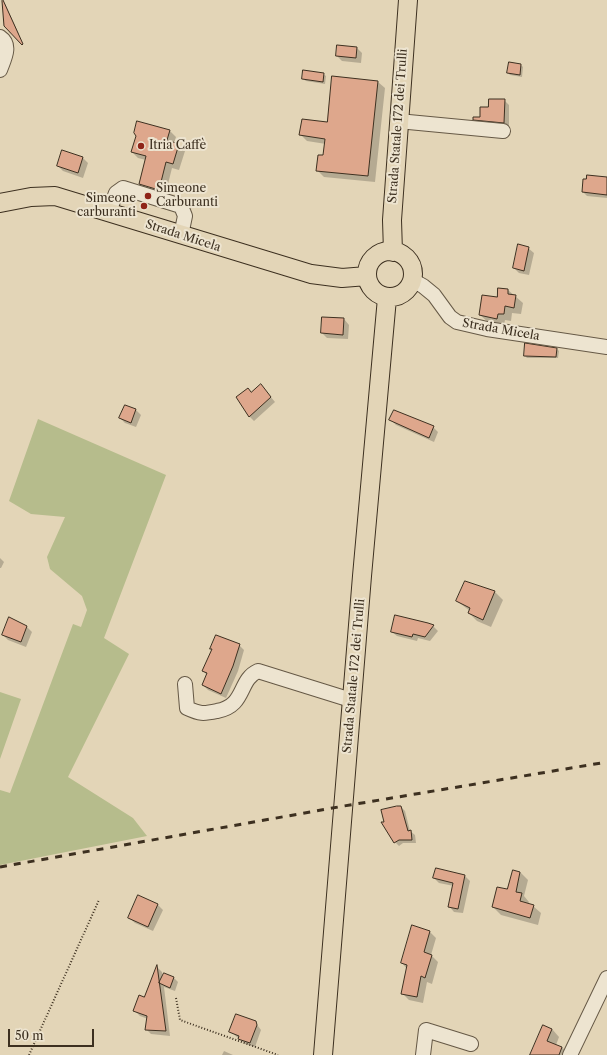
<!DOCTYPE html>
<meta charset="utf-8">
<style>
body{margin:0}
#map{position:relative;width:607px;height:1055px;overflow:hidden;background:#e3d5b7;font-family:"Libre Caslon Text",serif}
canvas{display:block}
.scale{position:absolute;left:8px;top:1029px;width:86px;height:18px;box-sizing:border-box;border:2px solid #3d3020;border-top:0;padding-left:5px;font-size:12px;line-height:14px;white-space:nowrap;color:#3d3020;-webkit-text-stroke:3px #ede4d0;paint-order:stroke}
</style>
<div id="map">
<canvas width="607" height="1055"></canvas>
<div class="scale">50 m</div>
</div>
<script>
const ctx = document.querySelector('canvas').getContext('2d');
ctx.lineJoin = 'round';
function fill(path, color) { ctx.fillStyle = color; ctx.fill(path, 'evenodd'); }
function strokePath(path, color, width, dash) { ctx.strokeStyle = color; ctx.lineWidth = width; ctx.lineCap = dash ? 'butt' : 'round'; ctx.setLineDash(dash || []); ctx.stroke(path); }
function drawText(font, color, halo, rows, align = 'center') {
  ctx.font = font + ' "Libre Caslon Text",serif'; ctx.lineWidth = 4; ctx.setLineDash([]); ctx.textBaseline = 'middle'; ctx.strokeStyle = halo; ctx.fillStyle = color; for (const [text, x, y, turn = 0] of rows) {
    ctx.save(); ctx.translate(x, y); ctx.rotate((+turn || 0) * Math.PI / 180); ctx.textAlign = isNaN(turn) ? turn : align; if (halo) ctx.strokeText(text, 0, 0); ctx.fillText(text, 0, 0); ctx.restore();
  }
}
fill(new Path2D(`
 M38,419L166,475L104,638L129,654L68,777L133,818L147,836L0,865V790L10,793L73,624L81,627L87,610L82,596L50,569L47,557L65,517L31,514L9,501Z
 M0,692L21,699L0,759Z`), '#b6bc8c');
fill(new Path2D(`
 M3,2L5,4L19,34L10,33L8,30L5,25Z
 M357,48L362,53L361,63L342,61L337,56Z
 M510,63L521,65L523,67L522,77L510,75L508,73Z
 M323,74L326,76L325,84L306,81L303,79Z
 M333,77L378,82L385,88L375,182L324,177L317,170L324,156L326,144L307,141L300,134L328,124Z
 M504,100L509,105V127L479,124L474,119L481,118L489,108Z
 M138,122L170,131L176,137L174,143L179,145L185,151L179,170L172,168L165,196L146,190L140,184L146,160L138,158L132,152L137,136Z
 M63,151L83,158L88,163L83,178L63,171L58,166Z
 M607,178V198L587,196L583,192Z
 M528,248L534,253L529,275L519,273L514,268Z
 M508,290L523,303L521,314L512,313L511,321L505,320L504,325L488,322L480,315Z
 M323,318L344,319L349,325L348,339L327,338L322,333Z
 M557,349L559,351L558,358H527L525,356Z
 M261,385L275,402L254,421L249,416L251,393Z
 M125,406L136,410L141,415L136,427L125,423L120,418Z
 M391,420L433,427L438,432L434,442L396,425Z
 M0,558L4,562L1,568H0Z
 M487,588L495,592L503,600L491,627L477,621L469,613L470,611L457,601Z
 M433,626L438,631L430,641L418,638L417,641L397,636L392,632Z
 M27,627L32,632L26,647L8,640L3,635Z
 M239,645L244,650L238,671L226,698L208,690L203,685L207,675L203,671L213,650L212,649Z
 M401,807L405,811L410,831L415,835L416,843H403L399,846L395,842Z
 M436,870L465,876L470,881L463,913L454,912L449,906L454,886L439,883L434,878Z
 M520,872L528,880L524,896L529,902L528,904L533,906L541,913L538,925L501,915L493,907L508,891Z
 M139,897L158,905L163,910L153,931L135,923L129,918Z
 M430,932L436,938L431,955L438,962L432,984L427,982L423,1003L409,1000L402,993L407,969L402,963Z
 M157,967L162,972V978L164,974L174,978L178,982L175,991L164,987L170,1036L151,1034L146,1029L148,1019L140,1016L135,1011L144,998Z
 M255,1022L261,1030L255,1047L245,1044L230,1031Z
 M552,1029L559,1037L556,1045L562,1047L569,1055H532Z
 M224,1051L233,1055H222Z`), '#0003');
const building = new Path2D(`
 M3,0L23,44L22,45L4,26L2,1Z
 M337,45L357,47L356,58L336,56Z
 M509,62L521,64L520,75L507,73Z
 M303,70L324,73L323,82L302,79Z
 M332,76L378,81L368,176L316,171L318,155H323L325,139L299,135L302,119L327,122Z
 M489,99H505L504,123L473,120V117H480V107H488Z
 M137,121L170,130L167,140L179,144L173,164L166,162L159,190L139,184L146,156L131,152L136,136L134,133Z
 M62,150L83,157L78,173L57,166Z
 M587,175L607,177V195L582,192L583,179H586Z
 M518,244L529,247L524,271L513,268Z
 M498,288L508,289V294L516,295L514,308L505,306L504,314H498L497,319L479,315L482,295L497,297Z
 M322,317L344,318L343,335L321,333Z
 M525,343L557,348L556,357L524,356Z
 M261,384L271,397L249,417L236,397L248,388L251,392Z
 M125,405L136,409L131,423L119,418Z
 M394,410L434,426L429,438L389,420Z
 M465,581L495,591L483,620L468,613L470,608L456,601Z
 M395,615L428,623L434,625L425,637L413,634L412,637L391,632Z
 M9,617L27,626L21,642L2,635Z
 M216,635L240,644L233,666L221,694L202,685L207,673L202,671L212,649H210Z
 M397,806H401L408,831L411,830L412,840H399L394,843L381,822H384L381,810Z
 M436,868L465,875L458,909L448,907L453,883L433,878Z
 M513,870L520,872L516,892L522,893L520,901L534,905L530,918L492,907L497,887L507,889Z
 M138,895L158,904L148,927L128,918Z
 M412,925L430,931L424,952L432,955L425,978L421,976L417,997L401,994L407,965L401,963Z
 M157,965L166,1031L145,1030L147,1016L133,1011L139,995L144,997Z
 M164,973L174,977L170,988L159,983Z
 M236,1014L256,1021L257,1025L250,1043L238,1039L239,1036L229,1032Z
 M543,1025L552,1029L547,1041L562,1047L559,1055H530Z`);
fill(building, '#dea78c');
strokePath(building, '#3d3020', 1);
const minor = new Path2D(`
 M0,37C12,45 4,59 0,70
 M398,121L503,131
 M109,212L116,193L123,188L181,206L185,216L181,235
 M412,280L423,286L434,295L450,317L457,322L487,329L607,347
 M185,684L187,708C200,714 203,714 217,711C246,706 238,680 258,671L351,700
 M423,1055L426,1030L471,1044
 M570,1055L607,978`);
const major = new Path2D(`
 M0,203L31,197L55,196L311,274L342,278L367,276
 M367 274a23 23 0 1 1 46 0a23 23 0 1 1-46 0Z
 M393,252L392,220L408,0
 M323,1055L362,576L387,298`);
strokePath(minor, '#665946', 16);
strokePath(major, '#3d3020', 20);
strokePath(new Path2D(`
 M176,998L180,1020L278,1055
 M29,1055L99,900`), '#3d3020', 2, [1, 2]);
strokePath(minor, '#ede4d0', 14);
strokePath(major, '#e3d5b7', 18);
strokePath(new Path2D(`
 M0,867L344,806L607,762`), '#3d3020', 3, [7, 7]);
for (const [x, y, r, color] of [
 [141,146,4,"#8f2418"],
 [148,196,4,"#8f2418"],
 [144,206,4,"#8f2418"]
]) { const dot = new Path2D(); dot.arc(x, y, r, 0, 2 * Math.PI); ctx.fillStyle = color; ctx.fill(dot); strokePath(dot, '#ede4d0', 1.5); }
drawText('12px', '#3d3020', '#ede4d0', [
 ["Strada Statale 172 dei Trulli",398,126,-86],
 ["Strada Micela",183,236,18],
 ["Strada Micela",501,330,10],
 ["Strada Statale 172 dei Trulli",354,676,-85]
]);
drawText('12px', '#3d3020', '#ede4d0', [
 ["Itria Caffè",149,146],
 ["Simeone",156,189],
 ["Carburanti",156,203],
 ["Simeone",136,199,"right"],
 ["carburanti",136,213,"right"]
], 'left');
</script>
